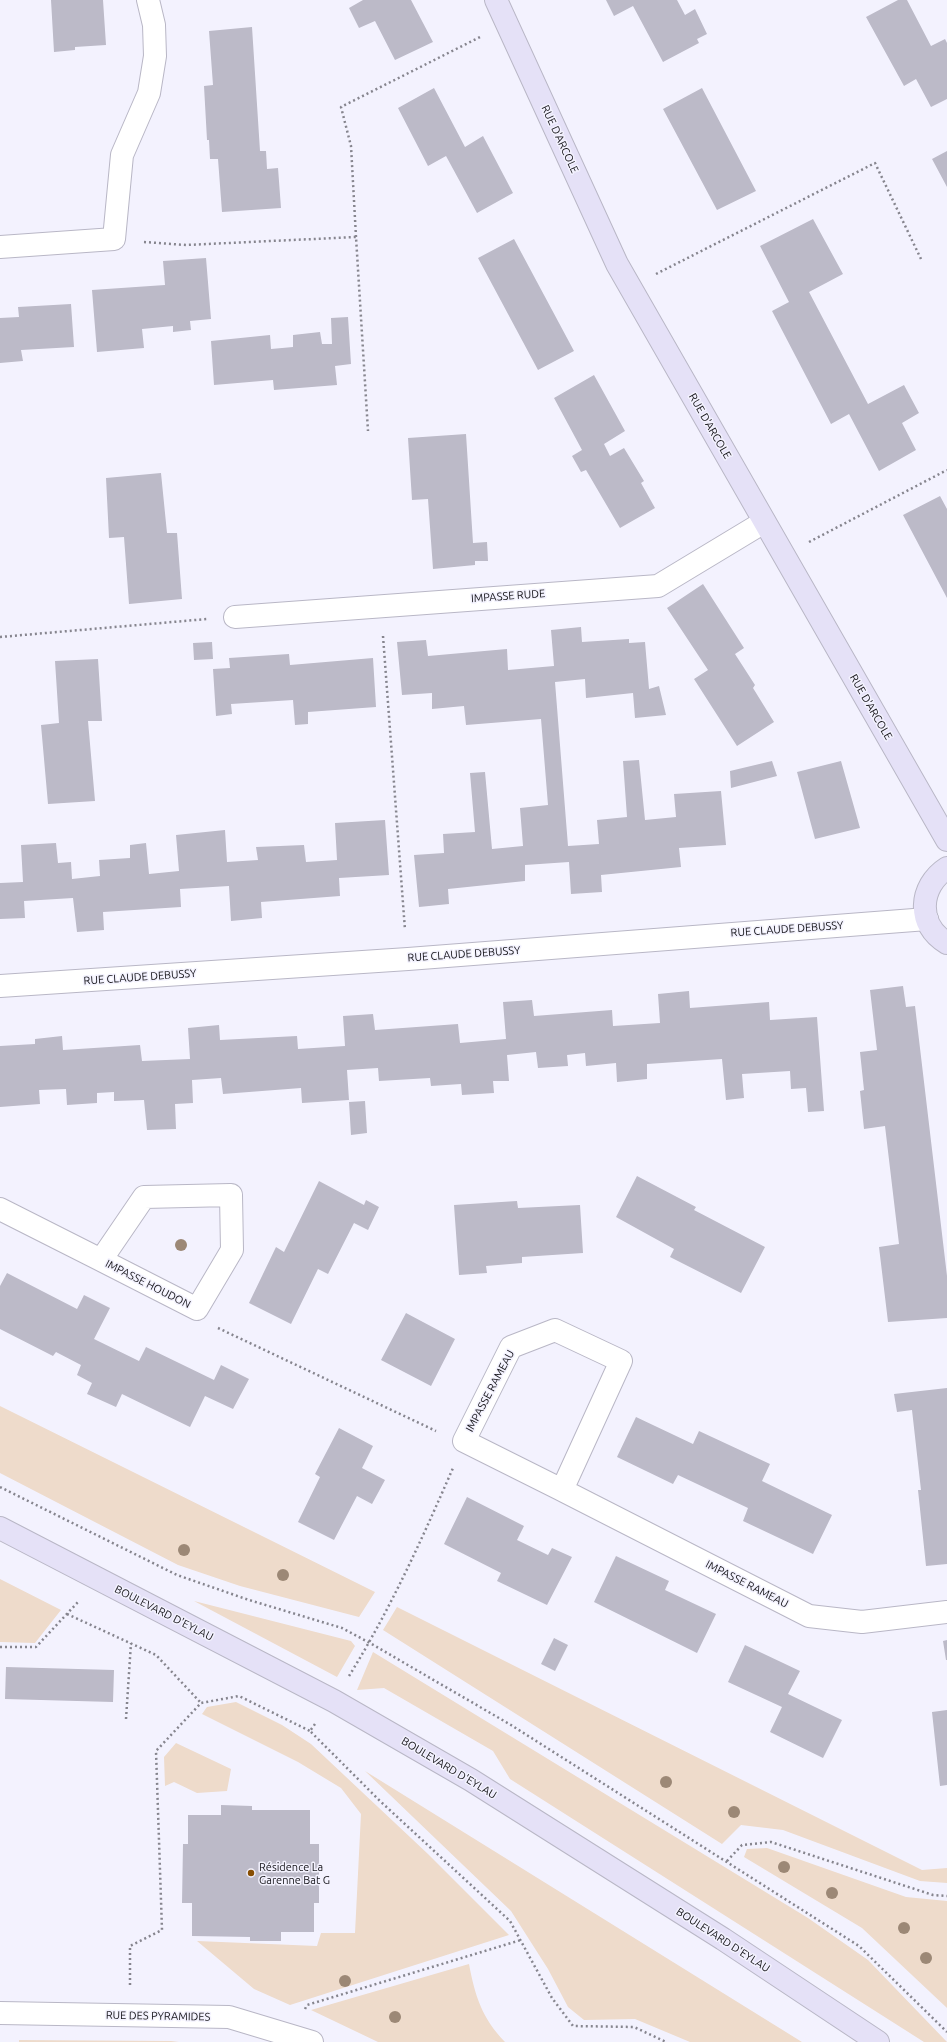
<!DOCTYPE html>
<meta charset="utf-8">
<style>
body{margin:0}
canvas{display:block;background:#f3f2fe}
</style>
<canvas width="947" height="2042"></canvas>
<script>
const ctx = document.querySelector('canvas').getContext('2d');
ctx.lineJoin = 'round';
function fill(path, color) { ctx.fillStyle = color; ctx.fill(path, 'evenodd'); }
function strokePath(path, color, width, dash) { ctx.strokeStyle = color; ctx.lineWidth = width; ctx.lineCap = dash ? 'butt' : 'round'; ctx.setLineDash(dash || []); ctx.stroke(path); }
function drawText(font, color, halo, rows, align = 'center') {
  ctx.font = font + ' Ubuntu,sans-serif'; ctx.lineWidth = 3; ctx.setLineDash([]); ctx.textBaseline = 'middle'; ctx.strokeStyle = halo; ctx.fillStyle = color; for (const [text, x, y, turn = 0] of rows) {
    ctx.save(); ctx.translate(x, y); ctx.rotate((+turn || 0) * Math.PI / 180); ctx.textAlign = isNaN(turn) ? turn : align; if (halo) ctx.strokeText(text, 0, 0); ctx.fillText(text, 0, 0); ctx.restore();
  }
}
fill(new Path2D(`
 M0,1406L375,1592L359,1617L240,1586L178,1565L0,1473Z
 M0,1579L61,1610L35,1643L0,1642Z
 M194,1601L351,1641L355,1646L337,1677Z
 M397,1607L922,1870L947,1868V1883L920,1881L783,1830L741,1825L722,1844L383,1630Z
 M373,1652L808,1918L868,1960L947,2042H924L510,1779L493,1751L384,1688L357,1690Z
 M236,1702L282,1725L311,1744L428,1854L509,1935L290,2005L254,1989L197,1941L317,1946L321,1933H355L361,1814L341,1788L298,1762L202,1714L207,1707Z
 M176,1743L231,1769L227,1791L197,1793L174,1782L165,1786L164,1757Z
 M365,1771L802,2042H690L635,2019L584,2020L568,2007L548,1969L511,1911Z
 M767,1848L906,1897L947,1901V2008L862,1928L744,1857L747,1849Z
 M469,1964C475,1996 482,2018 505,2042H378L311,2010Z
 M19,2040L171,2041L179,2042H19Z`), '#eedbcb');
fill(new Path2D(`
 M51,0H103L106,45L75,47V50L54,52Z
 M363,0H411L433,42L395,60L375,21L359,28L349,8Z
 M606,0H677L685,15L695,9L707,34L697,39L699,43L663,62L633,6L614,16Z
 M898,0H907L931,46L945,39L947,43V99L931,107L916,79L904,86L866,17Z
 M252,27L260,151H266L267,169L278,168L281,208L222,212L218,159H210L209,140H207L204,86L213,85L209,31Z
 M434,88L465,147L483,136L513,193L477,213L446,156L428,166L398,108Z
 M702,88L756,191L717,210L663,109Z
 M947,151V187L932,159Z
 M813,219L843,274L809,292L868,404L904,385L919,413L902,423L916,450L879,471L849,414L831,424L772,311L789,302L760,246Z
 M514,239L574,351L538,370L478,258Z
 M206,258L211,319L190,321L191,330L173,332V326L142,329L144,348L97,352L92,290L165,285L163,261Z
 M71,304L74,347L21,350L23,361L0,363V318L19,317L18,307Z
 M348,317L351,364L335,366L337,385L274,390L273,380L214,385L211,341L270,335L271,349L293,347V335L320,332L322,344H332L331,318Z
 M594,375L625,431L604,444L610,456L624,448L644,481L641,483L655,508L620,528L586,470L581,472L572,456L582,450L554,398Z
 M466,434L473,543L487,542L488,561H475V565L433,569L428,499L412,500L408,438Z
 M161,473L167,533H177L182,599L129,604L124,537L109,538L106,478Z
 M940,496L947,509V598L903,515Z
 M703,584L744,648L735,654L755,685L753,688L774,722L737,746L694,679L708,670L667,608Z
 M581,627L582,642L629,639V643L645,642L649,689L659,686L666,715L635,718L633,693L586,698L585,679L555,682L568,846L599,844L597,820L627,817L623,761L639,760L645,820L676,817L674,794L721,791L726,845L679,848L681,867L601,875L602,892L571,894L569,862L525,865V881L448,889L449,904L419,907L414,855L444,853L443,834L475,832L470,773L485,772L492,849L523,846L520,808L548,805L541,719L466,725L464,706L432,709V693L402,695L397,642L426,640L428,656L507,649L508,670L554,666L551,630Z
 M212,642L213,659L194,660L193,643Z
 M289,654L290,665L373,658L376,707L308,712V724L295,725L293,700L231,704L232,714L216,716L213,669L230,668L229,658Z
 M98,659L102,721H88L95,801L48,804L41,725L59,723L55,661Z
 M772,761L777,776L731,788L730,771Z
 M841,761L860,828L815,839L797,772Z
 M385,820L389,875L339,878L340,896L261,902L262,918L231,921L229,886L180,889L181,907L103,912L104,930L77,932L73,898L24,901L25,918L0,919V883L23,882L21,845L56,843L58,863L71,862L72,879L100,876L99,860L130,858V845L146,843L149,874L179,871L176,835L225,830L227,862L258,860L256,847L304,845L306,862L337,860L335,823Z
 M903,986L906,1007L915,1006L947,1276V1318L888,1322L879,1247L899,1244L885,1126L864,1129L860,1091L864,1090L860,1052L877,1050L870,990Z
 M689,991L690,1008L769,1002L770,1020L817,1017L824,1111L808,1112L806,1088L791,1089L790,1071L742,1074L744,1098L726,1100L722,1059L647,1064V1079L617,1082L616,1063L586,1066L585,1053L567,1055L568,1066L538,1068L536,1052L507,1055L509,1081H493L494,1093L462,1095L461,1084L431,1086L430,1078L379,1081L378,1068L347,1070L349,1100L302,1103L301,1088L223,1094L221,1078L192,1080L193,1103L175,1104L176,1129L147,1130L144,1100L114,1101V1092L97,1093V1103L67,1105L66,1089L39,1090L40,1104L0,1107V1046L35,1044V1039L62,1036L63,1050L140,1045L142,1061L190,1059L188,1028L219,1025L220,1040L297,1036L298,1049L345,1046L343,1016L373,1014L375,1030L458,1024L460,1043L506,1039L503,1002L532,1000L534,1016L612,1010L613,1026L660,1023L658,994Z
 M365,1101L367,1133L351,1135L349,1102Z
 M637,1176L696,1207L694,1210L765,1247L741,1293L670,1257L674,1249L616,1217Z
 M319,1181L364,1205L366,1200L379,1207L368,1230L354,1223L328,1274L318,1269L291,1324L249,1303L276,1247L284,1252Z
 M517,1201L518,1208L580,1205L583,1253L522,1257V1263L486,1266L487,1273L459,1275L454,1205Z
 M7,1273L77,1309L84,1295L110,1308L94,1339L139,1361L146,1347L214,1380L221,1365L249,1379L233,1409L205,1396L190,1427L122,1394L116,1407L87,1394L92,1383L77,1375L81,1365L56,1352L53,1356L0,1329V1286Z
 M406,1313L455,1339L431,1386L381,1360Z
 M947,1388V1564L926,1566L918,1490H921L912,1410L897,1412L894,1394Z
 M636,1417L693,1444L699,1431L770,1464L762,1481L832,1515L813,1554L743,1521L748,1508L678,1475L673,1484L617,1457Z
 M339,1428L373,1446L362,1468L385,1480L372,1504L357,1496L334,1540L298,1522L320,1477L315,1474Z
 M467,1497L524,1526L517,1540L548,1555L552,1548L572,1557L547,1605L497,1581L501,1573L444,1544Z
 M616,1556L669,1581L665,1590L716,1614L697,1653L594,1602Z
 M554,1638L568,1645L555,1671L541,1664Z
 M947,1640V1660H946L943,1641Z
 M745,1645L800,1671L788,1694L842,1720L823,1758L770,1732L782,1707L728,1682Z
 M6,1667L114,1670L113,1702L5,1699Z
 M947,1710V1785L940,1786L932,1712Z
 M221,1805L252,1806V1810H310V1844H319V1903H314V1932H281V1941H250V1937L192,1936V1903H182L183,1844H188V1815H221Z`), '#bcbac8');
const minor = new Path2D(`
 M0,247L114,239L122,155L149,93L155,56L154,25L148,0
 M235,617L658,586L764,522
 M0,986L408,959L927,919
 M231,1195L232,1250L197,1309L101,1260L144,1197Z
 M0,1209L101,1260
 M555,1330L621,1361L562,1490L464,1441L511,1347Z
 M562,1490L809,1616L862,1622L947,1612
 M0,2013L229,2017L312,2042`);
const secondary = new Path2D(`
 M496,0L617,264L947,840
 M947,868C919,886 916,925 947,943
 M0,1528L334,1701L471,1780L723,1939L878,2042`);
strokePath(minor, '#b9b7c6', 24);
strokePath(secondary, '#b9b7c6', 24);
strokePath(new Path2D(`
 M356,237L351,146L341,107L480,37
 M144,242L186,245L356,237L368,431
 M656,274L875,163L921,259
 M809,542L947,470
 M383,636L405,930
 M0,637L207,619
 M218,1328L436,1431
 M0,1487L177,1575L249,1600L342,1628L370,1643L511,1725L859,1946L947,2032
 M67,1614L156,1655L201,1703
 M0,1647H36L78,1602
 M349,1676C390,1610 422,1539 453,1468
 M126,1719L131,1643
 M315,1724L310,1731L380,1801L510,1921L552,1998L573,2026L634,2027L666,2042
 M727,1861L742,1845L771,1842L933,1895L947,1896
 M130,1985V1946L162,1930L156,1751L201,1703L239,1696L310,1731
 M305,2009L307,2005L521,1940`), '#86858e', 2.5, [2, 3]);
strokePath(minor, '#fff', 22);
strokePath(secondary, '#e5e1f7', 22);
ctx.fillStyle = '#9c8876';
for (const [x, y] of [
 [181,1245],
 [184,1550],
 [283,1575],
 [666,1782],
 [734,1812],
 [784,1867],
 [832,1893],
 [904,1928],
 [926,1958],
 [345,1981],
 [395,2017]
]) { ctx.beginPath(); ctx.arc(x, y, 6, 0, 2 * Math.PI); ctx.fill(); }
for (const [x, y, r, color] of [
 [251,1873,4,"#874e02"]
]) { const dot = new Path2D(); dot.arc(x, y, r, 0, 2 * Math.PI); ctx.fillStyle = color; ctx.fill(dot); strokePath(dot, '#f3f2fe', 1.5); }
drawText('11px', '#151419', '#f3f2fe', [
 ["RUE D'ARCOLE",560,139,65],
 ["RUE D'ARCOLE",710,426,60],
 ["IMPASSE RUDE",508,596,-4],
 ["RUE D'ARCOLE",871,707,60],
 ["RUE CLAUDE DEBUSSY",787,929,-4],
 ["RUE CLAUDE DEBUSSY",464,954,-4],
 ["RUE CLAUDE DEBUSSY",140,977,-4],
 ["IMPASSE HOUDON",148,1284,27],
 ["IMPASSE RAMEAU",490,1391,-62],
 ["IMPASSE RAMEAU",747,1584,27],
 ["BOULEVARD D'EYLAU",164,1613,27],
 ["BOULEVARD D'EYLAU",449,1768,31],
 ["BOULEVARD D'EYLAU",723,1940,33],
 ["RUE DES PYRAMIDES",158,2016,1]
]);
drawText('11px', '#151419', '#f3f2fe', [
 ["Résidence La",259,1867],
 ["Garenne Bat G",259,1880]
], 'left');
</script>
